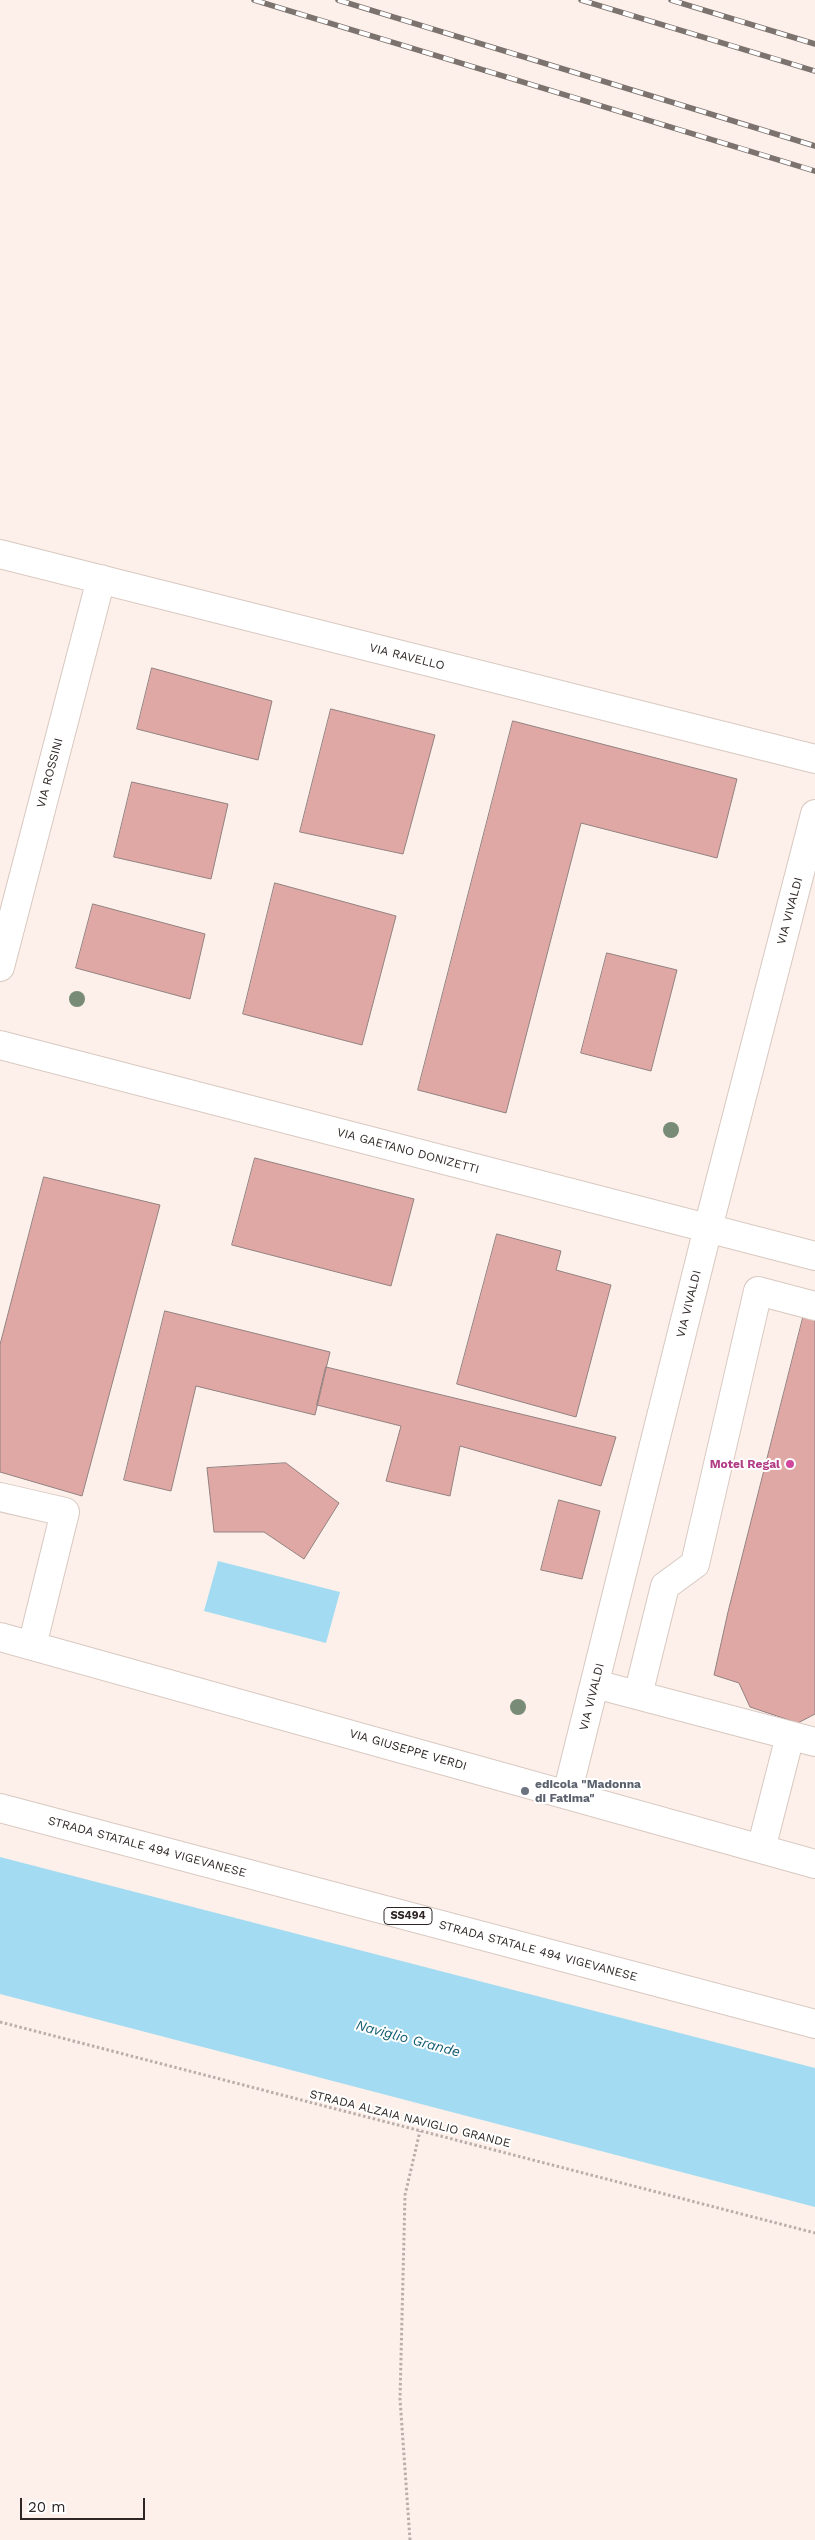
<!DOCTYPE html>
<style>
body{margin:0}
#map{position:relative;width:815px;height:2540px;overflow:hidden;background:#fdf0ea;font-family:"Work Sans",sans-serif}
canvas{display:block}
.scale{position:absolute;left:20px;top:2498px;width:125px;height:22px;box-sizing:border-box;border:2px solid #2d2624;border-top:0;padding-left:6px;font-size:15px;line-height:18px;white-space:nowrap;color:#2d2624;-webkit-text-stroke:4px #fff;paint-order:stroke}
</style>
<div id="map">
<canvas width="815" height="2540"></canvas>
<div class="scale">20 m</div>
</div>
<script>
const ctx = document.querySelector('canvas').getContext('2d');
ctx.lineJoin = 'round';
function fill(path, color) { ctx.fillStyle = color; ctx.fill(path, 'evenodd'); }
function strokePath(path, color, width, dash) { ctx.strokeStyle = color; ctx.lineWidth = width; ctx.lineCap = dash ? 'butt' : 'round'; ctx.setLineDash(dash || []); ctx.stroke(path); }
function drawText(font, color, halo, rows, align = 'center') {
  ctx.font = font + ' "Work Sans",sans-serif'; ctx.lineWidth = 4; ctx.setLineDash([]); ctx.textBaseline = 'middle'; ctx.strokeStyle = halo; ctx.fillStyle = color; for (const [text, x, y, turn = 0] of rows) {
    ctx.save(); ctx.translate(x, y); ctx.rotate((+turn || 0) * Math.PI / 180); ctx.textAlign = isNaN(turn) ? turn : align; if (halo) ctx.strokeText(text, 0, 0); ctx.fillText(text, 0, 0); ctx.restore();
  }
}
fill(new Path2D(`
 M218,1561L340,1592L326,1643L204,1611Z
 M0,1857L815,2068V2207L0,1994Z`), '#a3dcf2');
const building = new Path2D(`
 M152,668L272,701L258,760L137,729Z
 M331,709L435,735L403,854L300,832Z
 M513,721L737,779L717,858L581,823L506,1113L418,1090Z
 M132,782L228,804L211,879L114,857Z
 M275,883L396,916L362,1045L243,1014Z
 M93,904L205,934L190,999L76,968Z
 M607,953L677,970L651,1071L581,1053Z
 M255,1158L414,1199L391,1286L232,1245Z
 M44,1177L160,1205L82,1496L0,1472V1345Z
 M497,1234L561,1251L556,1270L611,1285L576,1417L457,1384Z
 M165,1311L330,1352L315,1415L196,1386L171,1491L124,1480Z
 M804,1314L815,1317V1714L798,1723L750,1707L739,1683L714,1675L728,1612Z
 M326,1367L616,1437L601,1486L460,1446L450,1496L386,1481L401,1426L317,1405Z
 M286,1463L339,1503L304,1559L264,1532H214L207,1468Z
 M559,1500L600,1511L582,1579L541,1570Z`);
fill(building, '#e0a8a5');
strokePath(building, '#928180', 1);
const minor = new Path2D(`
 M0,554L815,759
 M0,967L101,579
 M0,1045L815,1256
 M0,1497L65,1512L32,1646
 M0,1637L815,1864
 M595,1684L815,1742
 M638,1695L665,1586L695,1564L758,1291L815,1306
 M567,1794L708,1228L815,814
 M761,1849L790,1736`);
const major = new Path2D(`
 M0,1808L815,2024`);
strokePath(minor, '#d8c8c0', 30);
strokePath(major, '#d8c8c0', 30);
strokePath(new Path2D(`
 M0,2022L815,2233
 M410,2540L400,2399L405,2195L420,2131`), '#b9aea9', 3, [2.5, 2.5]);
strokePath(minor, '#fff', 28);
strokePath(major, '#fff', 28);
const rail = new Path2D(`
 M254,0L815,171
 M338,0L815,146
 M581,0L815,71
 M671,0L815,44`);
strokePath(rail, '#7c736f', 5.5);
strokePath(rail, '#fff', 4, [11]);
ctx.fillStyle = '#788b76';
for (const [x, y] of [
 [77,999],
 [671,1130],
 [518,1707]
]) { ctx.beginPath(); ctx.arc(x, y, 8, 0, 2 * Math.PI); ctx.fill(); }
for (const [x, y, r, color] of [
 [790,1464,5,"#d1479c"],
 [525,1791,5,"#6b7280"]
]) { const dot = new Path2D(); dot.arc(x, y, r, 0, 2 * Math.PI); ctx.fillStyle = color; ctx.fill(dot); strokePath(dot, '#fff', 2); }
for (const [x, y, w] of [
 [408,1916,48]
]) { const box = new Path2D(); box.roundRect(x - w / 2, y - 8.5, w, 17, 4); ctx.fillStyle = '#fff'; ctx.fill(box); strokePath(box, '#2d2624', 1); }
drawText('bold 11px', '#2d2624', null, [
 ["SS494",408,1916]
]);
drawText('12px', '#2d2624', '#fff', [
 ["VIA RAVELLO",407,657,14],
 ["VIA ROSSINI",50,773,-75],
 ["VIA VIVALDI",790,911,-75],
 ["VIA GAETANO DONIZETTI",408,1151,15],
 ["VIA VIVALDI",689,1304,-76],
 ["VIA VIVALDI",592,1697,-76],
 ["VIA GIUSEPPE VERDI",408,1750,16],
 ["STRADA STATALE 494 VIGEVANESE",147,1847,15],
 ["STRADA STATALE 494 VIGEVANESE",538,1951,15],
 ["STRADA ALZAIA NAVIGLIO GRANDE",410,2119,14]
]);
drawText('bold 12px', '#b23c85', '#fff', [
 ["Motel Regal",780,1464]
], 'right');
drawText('bold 12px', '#5b616d', '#fff', [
 ["edicola \"Madonna",535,1784],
 ["di Fatima\"",535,1798]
], 'left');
drawText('italic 14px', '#115b71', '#fff', [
 ["Naviglio Grande",408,2039,15]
]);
</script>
